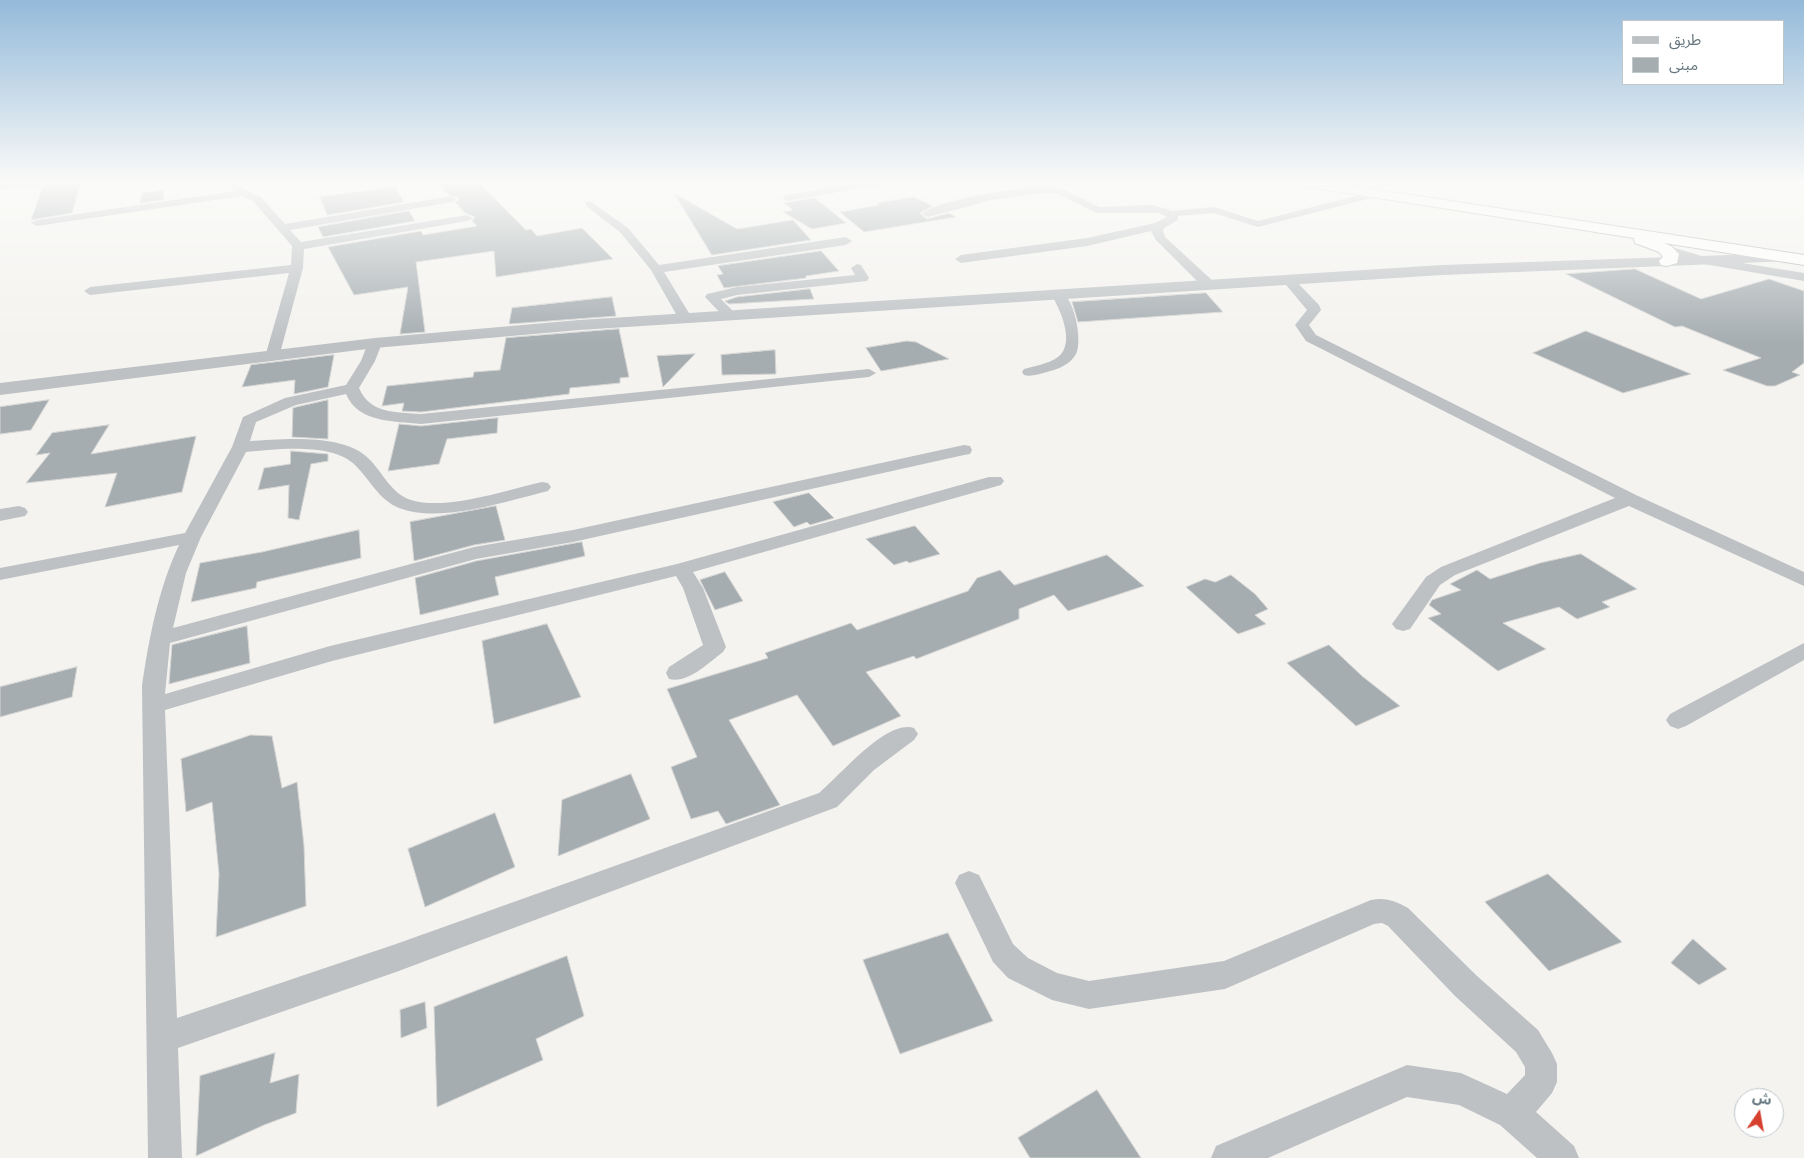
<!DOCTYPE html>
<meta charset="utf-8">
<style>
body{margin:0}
#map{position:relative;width:1804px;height:1158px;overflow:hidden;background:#f4f3f0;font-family:"Source Sans 3","Noto Sans Arabic",sans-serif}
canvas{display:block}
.legend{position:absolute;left:1622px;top:20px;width:162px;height:65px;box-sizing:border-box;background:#fff;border:1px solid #c1c8cc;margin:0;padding:6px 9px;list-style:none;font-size:15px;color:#65767f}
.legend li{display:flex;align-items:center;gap:10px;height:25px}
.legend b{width:25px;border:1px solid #c1c8cc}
.north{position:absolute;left:1734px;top:1088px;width:50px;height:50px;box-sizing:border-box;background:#fff;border:1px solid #c1c8cc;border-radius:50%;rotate:12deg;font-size:14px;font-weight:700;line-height:20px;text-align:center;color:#65767f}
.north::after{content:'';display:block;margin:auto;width:18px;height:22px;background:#d5412e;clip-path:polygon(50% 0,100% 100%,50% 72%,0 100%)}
</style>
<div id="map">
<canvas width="1804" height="1158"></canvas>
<ul class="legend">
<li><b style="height:6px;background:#bdc1c4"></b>طريق</li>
<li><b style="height:14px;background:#a5adb1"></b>مبنى</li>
</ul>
<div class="north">ش</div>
</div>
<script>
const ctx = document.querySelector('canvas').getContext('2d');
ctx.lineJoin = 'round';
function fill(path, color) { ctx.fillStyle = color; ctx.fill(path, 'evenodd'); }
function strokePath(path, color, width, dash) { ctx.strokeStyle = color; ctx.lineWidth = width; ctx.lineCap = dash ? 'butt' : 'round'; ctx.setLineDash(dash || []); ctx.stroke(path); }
const building = new Path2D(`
 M54,181H81L72,213L31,220L43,186Z
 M436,181H477L526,230L531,229L537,236L582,228L613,259L496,277L494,251L416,262L425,332L400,334L408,287L354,295L328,247L421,231L423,235L477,226L472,221L475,217L465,213L455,202L459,200L458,197L449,195Z
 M395,187L404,202L327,215L320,197Z
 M164,190L163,200L140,203L142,193Z
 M674,193L737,229L793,220L811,240L712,255Z
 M914,197L933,206L920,213L927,219L949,213L956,217L864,232L840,212L879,205L878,203Z
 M815,198L846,223L812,229L783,212L793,210L784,203Z
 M409,211L415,221L323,237L318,227Z
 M821,251L839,271L806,276V278L724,288L717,275L723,274L718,266Z
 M1635,269L1701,299L1769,279L1804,291V363L1792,372L1800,375L1775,386H1767L1723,370L1761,358L1682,326L1675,327L1566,274Z
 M810,289L814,299L729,304L725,301L737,297Z
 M1206,293L1223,312L1078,322L1072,302Z
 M612,297L616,316L509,324L512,308Z
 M619,329L629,377L620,378V383L570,388L569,394L421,412L402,411L404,403L382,406L387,386L473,377L474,372L500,370L506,338Z
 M1586,331L1691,374L1623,393L1533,353Z
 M907,341L916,342L949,359L881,371L866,348Z
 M775,350L776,374L722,375L721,355Z
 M695,354L663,387L657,356Z
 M334,355L328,387L294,394L295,380L242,387L251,365Z
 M49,400L31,430L0,434V407Z
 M328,400V439L292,437L293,408Z
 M498,418L497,433L447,439L439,464L388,471L399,424L421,426Z
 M109,425L91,454L196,436L182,492L105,507L117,473L26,483L50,453L36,455L52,433Z
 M291,451L328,454V461L311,464L299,520L288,518L289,485L258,490L264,468L290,464Z
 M809,493L834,518L810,525L807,522L794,527L773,502Z
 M496,506L505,540L474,545L414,561L410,522Z
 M915,526L940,554L909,563L907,561L894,565L866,539Z
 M359,530L361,558L257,582L256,588L191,602L200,563L262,552Z
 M582,542L585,556L495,577L499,595L420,615L415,578L476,561Z
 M1581,554L1637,589L1602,602L1610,607L1577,619L1559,607L1503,623L1546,649L1498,671L1428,618L1441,614L1429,605L1432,600L1461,590L1450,584L1477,570L1490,579L1540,563Z
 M1107,555L1144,586L1068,611L1054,595L1019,609V619L916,659L914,656L866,672L901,716L833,746L797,695L729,720L780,805L726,824L718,811L691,819L671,767L697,757L667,689L768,658L765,653L851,623L857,630L968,591L977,578L1000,570L1014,585Z
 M725,572L743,601L715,610L700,580Z
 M1231,575L1255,594L1268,609L1255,615L1266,624L1238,634L1186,587L1205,579L1215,582Z
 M547,624L581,697L494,724L482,641Z
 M247,626L250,663L169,684L172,645Z
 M1329,645L1362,676L1400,706L1356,726L1287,663Z
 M77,667L72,697L0,717V687Z
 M251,735L272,736L282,788L297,782L304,846L306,906L216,937L219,874L212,802L186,812L181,759Z
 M631,774L650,819L558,856L562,800Z
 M495,813L515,867L425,907L408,849Z
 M1548,874L1622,942L1549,971L1485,902Z
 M948,933L993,1021L900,1054L863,960Z
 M1693,939L1727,969L1699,985L1671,963Z
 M567,956L584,1016L536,1039L543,1060L437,1107L434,1007Z
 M425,1002L427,1028L401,1038L400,1010Z
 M275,1053L270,1083L299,1074L296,1113L264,1125L196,1156L200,1076Z
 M1097,1090L1141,1158H1030L1018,1138Z`);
fill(building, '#a5adb1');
strokePath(building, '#d5d5d3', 1);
const trunk = new Path2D(`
 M1288,181H1320L1804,255V265L1664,243L1671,246L1679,254L1677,263L1667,266L1661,265L1659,261L1663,257L1659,252L1635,243L1634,238L1295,185Z`);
strokePath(trunk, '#b0b4b6', 2);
fill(new Path2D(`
 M26,181H52L47,184L0,190V184Z
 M224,181H235L247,191L261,197L285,224L452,196L457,199L452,202L290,230L301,242L467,215L473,218L467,221L304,249L303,268L279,357L272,361L265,357L289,273L90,295L84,291L90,287L291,265L292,246L253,201L242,196L37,226L31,223L37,220L235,191Z
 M869,181H890L885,184L787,201L782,198L787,195Z
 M1387,181H1401L1380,189L1375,186Z
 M1044,186L1065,190L1099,207L1152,205L1172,211L1214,207L1258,221L1379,190L1384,193L1383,195L1258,227L1214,213L1178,216V220L1164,228L1163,231L1165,237L1214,282L1215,285L1214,288H1204L1156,240L1151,231L1087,246L961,263L955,259L961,255L1087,238L1155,223L1167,217L1159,213H1097L1058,194L1044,193L991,200L928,217L922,214C937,199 1021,188 1044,186Z
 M590,201L628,228L659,265L846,237L852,241L846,245L664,272L692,318L685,322L680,321L651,270L620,232L586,206V202Z
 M1665,245L1705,257L1804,273V281L1704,264L1661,252V246Z
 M857,264L861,265L869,278L867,281L737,295L721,299L737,315L730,319L725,318L705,297L707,294L737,287L855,275L851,268Z
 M1288,276L1292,277L1319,305L1321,310L1309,325L1316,335L1636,495L1804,572V586L1629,506L1455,575L1440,585L1410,629L1403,631L1396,629L1392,624L1426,577L1441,567L1615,498L1306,341L1295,325L1307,310L1282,280Z
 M1058,290C1074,294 1083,340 1076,354C1070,365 1058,369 1047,372C1039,374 1031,377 1024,375L1022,372L1024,369C1035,366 1048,364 1058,357C1076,343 1060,309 1051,294Z
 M375,339L382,343L375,361L359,388C370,414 396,412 421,414L869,369L876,373L869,377L421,424C394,421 358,423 346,394L296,405L256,422L250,441C283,439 343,433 368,458C382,471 391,494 411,500C447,511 506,490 542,482L548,483L551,487L548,491C506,501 441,524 399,508C379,500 370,480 356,466C334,442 276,449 246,452L201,537L186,573L173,628L474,547L573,530L964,445L970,446L972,450L970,454L964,455L573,542L476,559L170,643L165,694L330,646L677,564L989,477H1001L1004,481L1001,485L693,572L703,588L726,647L723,652C708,663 688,684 669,679L666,673L669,667L703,645L683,588L676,576L332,661L165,710L177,1018L396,944L819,793C840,776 886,719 914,728L918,734L914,740L874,770L837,807L396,972L178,1048L182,1158H148L142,686C149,638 158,590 179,545L0,580V568L185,533L232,447L243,417L285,398L346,385L361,361L368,343Z
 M19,506L25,508L28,512L25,516L0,521V509Z
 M1804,643V660L1686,726L1678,729L1670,726L1666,720L1670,714Z
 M969,871L979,875L1013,944L1028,958L1057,973L1089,981L1224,961L1371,900C1386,897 1395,901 1408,908L1477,976L1538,1030L1552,1053L1557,1064V1082L1552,1093L1536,1112L1574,1146L1579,1158H1537L1500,1125L1459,1105L1407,1097L1268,1158H1211L1216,1146L1407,1065L1461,1073L1507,1094L1525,1075V1067L1516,1052L1455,996L1388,926L1382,923L1374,924L1225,989L1089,1009L1052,1000L1008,978L993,962L955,883L959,875Z`), '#bdc1c4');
fill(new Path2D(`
 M1786,253L1794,258L1791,261L1442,275L579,330L375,348L0,395V383L375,338L579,320L1442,265Z`), '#bdc1c4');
fill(trunk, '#fff');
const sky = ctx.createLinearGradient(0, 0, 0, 343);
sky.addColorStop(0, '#94bada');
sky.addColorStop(0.53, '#fafaf8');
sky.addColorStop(1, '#fafaf800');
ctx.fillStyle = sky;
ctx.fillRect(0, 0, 1804, 343);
</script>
